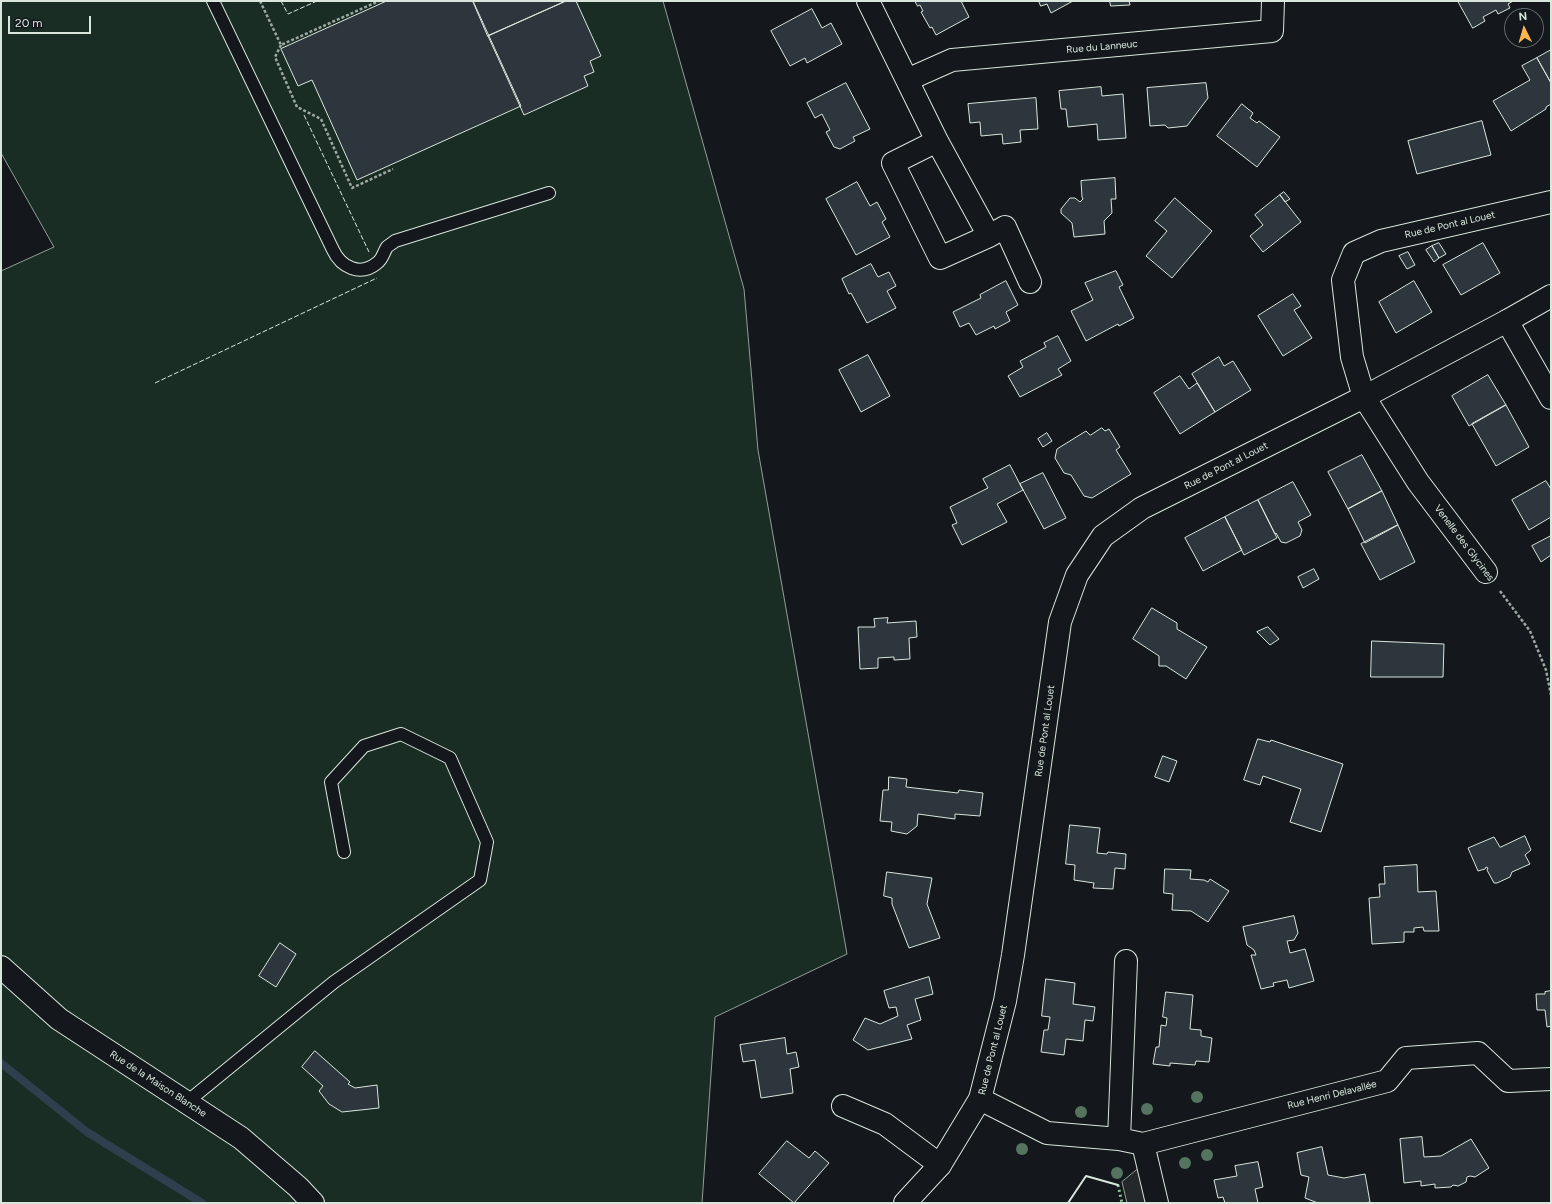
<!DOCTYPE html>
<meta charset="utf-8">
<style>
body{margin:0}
#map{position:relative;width:1552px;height:1204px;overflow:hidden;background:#14181c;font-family:Figtree,sans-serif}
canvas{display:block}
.frame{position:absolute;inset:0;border:2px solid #d8e6dc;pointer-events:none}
.north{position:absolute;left:1504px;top:8px;width:40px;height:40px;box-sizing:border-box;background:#14181c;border:1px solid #626a69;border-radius:50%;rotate:355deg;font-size:11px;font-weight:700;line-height:16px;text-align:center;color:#d8e6dc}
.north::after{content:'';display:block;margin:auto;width:14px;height:18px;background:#ffb74d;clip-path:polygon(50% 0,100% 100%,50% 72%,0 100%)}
.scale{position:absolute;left:8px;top:16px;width:83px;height:18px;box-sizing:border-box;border:2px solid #d8e6dc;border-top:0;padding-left:5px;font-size:12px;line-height:14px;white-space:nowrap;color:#d8e6dc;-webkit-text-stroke:3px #14181c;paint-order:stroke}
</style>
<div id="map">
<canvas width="1552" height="1204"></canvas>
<div class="frame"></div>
<div class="north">N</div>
<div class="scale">20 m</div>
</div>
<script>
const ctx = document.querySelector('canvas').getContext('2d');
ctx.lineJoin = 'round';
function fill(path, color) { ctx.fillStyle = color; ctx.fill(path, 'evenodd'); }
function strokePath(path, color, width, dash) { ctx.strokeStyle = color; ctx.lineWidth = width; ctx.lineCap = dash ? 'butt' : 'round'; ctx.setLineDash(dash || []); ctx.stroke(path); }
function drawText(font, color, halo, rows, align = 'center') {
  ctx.font = font + ' Figtree,sans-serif'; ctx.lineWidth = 3; ctx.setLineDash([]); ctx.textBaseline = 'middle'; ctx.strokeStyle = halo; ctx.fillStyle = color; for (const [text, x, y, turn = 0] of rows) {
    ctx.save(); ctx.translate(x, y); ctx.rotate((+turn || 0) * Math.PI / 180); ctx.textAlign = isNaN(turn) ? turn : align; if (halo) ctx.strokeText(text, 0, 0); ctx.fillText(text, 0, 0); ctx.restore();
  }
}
const green = new Path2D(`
 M1,1H663L744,289L758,450L847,954L715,1017L702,1203H1V271L54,247L1,153Z`);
fill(green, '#1a2d24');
strokePath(green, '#939e99', 1);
const parking = new Path2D(`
 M1138,1169L1147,1203H1127L1122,1182Z`);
fill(parking, '#24282b');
strokePath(parking, '#939e99', 1);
strokePath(new Path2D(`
 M1,1063L87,1132L202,1203`), '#2f3f4d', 8);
const building = new Path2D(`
 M387,1H473L521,106L357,180L312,80L298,86L281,49Z
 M473,1H566L488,36Z
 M566,1H576L601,56L590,61L594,72L584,76L588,86L524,115L488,36Z
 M915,1H961L969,17L936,35L932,27L930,28L921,12L923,11L920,5L918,6Z
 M1039,1H1073L1051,13L1047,4L1041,6Z
 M1110,1H1129L1130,5L1111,6Z
 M1458,1H1513L1508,4L1510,8L1498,14L1496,10L1483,17L1485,21L1473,28Z
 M812,9L822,28L831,23L842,44L807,63L805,58L790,66L771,31Z
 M1551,50V83L1537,58Z
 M1537,58L1551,83V104L1546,107V109L1511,131L1493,101L1530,80L1522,66Z
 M846,83L870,129L853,137L855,141L840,149L834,147L826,132L830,130L822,114L815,118L807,103Z
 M1206,83L1208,98L1187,126L1168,128L1165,125L1150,126L1147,88Z
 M1101,87L1102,96L1123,94L1126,138L1098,140L1097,124L1068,127L1066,109H1061L1059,91Z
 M1036,98L1038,129L1020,130L1021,142L1003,144L1002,134L981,136L980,122L970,123L968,104Z
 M1242,104L1253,113L1250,118L1257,123L1259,121L1280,137L1257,167L1217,136Z
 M1482,121L1491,155L1417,174L1408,141Z
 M1115,178L1116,199H1111L1112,213L1104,221L1105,234L1074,237L1072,223L1061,213V209L1070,198H1075L1080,202L1083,199L1082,197L1081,181Z
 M857,182L870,206L877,202L886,219L882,222L890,237L856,255L826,199Z
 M1284,192L1290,199L1285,202L1280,195Z
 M1280,195L1301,222L1263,252L1250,236L1263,225L1255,215Z
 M1175,198L1212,231L1172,278L1146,256L1167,231L1155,221Z
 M1439,243L1446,254L1439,258L1432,246Z
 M1483,243L1500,273L1461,295L1443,265Z
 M1432,246L1439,258L1434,262L1426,250Z
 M1408,252L1415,265L1407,269L1399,256Z
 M871,264L878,277L889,272L896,286L887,291L896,308L867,323L851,293L849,294L842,279Z
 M1116,271L1123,285L1119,287L1134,318L1119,326L1118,324L1086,341L1071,311L1093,300L1085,283Z
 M1006,281L1018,305L1006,312L1010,321L995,329L994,326L976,335L969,323L960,327L953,312L981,298L980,295Z
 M1414,281L1432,312L1396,333L1379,302Z
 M1293,294L1301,306L1294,310L1312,338L1283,356L1258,316Z
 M1058,336L1071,361L1058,369L1062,375L1020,397L1008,376L1023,367L1020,361L1046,347L1044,343Z
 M868,355L890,396L861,412L839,370Z
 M1219,357L1224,366L1233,361L1251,390L1215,412L1192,374Z
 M1488,375L1506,405L1469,426L1452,396Z
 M1180,376L1189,389L1197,383L1215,412L1180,434L1154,393Z
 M1506,405L1529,447L1496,466L1472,424Z
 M1102,428L1105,431L1109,429L1120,447L1116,450L1131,474L1092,498L1084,496L1071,475L1064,473L1055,458L1057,449L1086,431L1090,435Z
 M1047,433L1052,441L1043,447L1038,439Z
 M1362,455L1382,491L1348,509L1328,472Z
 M1010,465L1023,490L997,504L1007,522L962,545L952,525L957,523L950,507L988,488L983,479Z
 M1043,473L1066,518L1044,529L1020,484Z
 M1546,481L1551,489V517L1529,530L1512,500Z
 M1293,482L1311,515L1298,522L1302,530L1300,536L1286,543L1281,542L1276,533L1275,534L1258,500Z
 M1382,491L1398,525L1365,543L1348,509Z
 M1258,500L1277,538L1244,555L1225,517Z
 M1225,517L1242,550L1203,571L1185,538Z
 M1398,525L1415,562L1380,580L1361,544Z
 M1551,536V555L1541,562L1532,546Z
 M1314,569L1319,579L1303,588L1298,577Z
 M1152,608L1177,623V629L1207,647L1186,679L1166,666H1159V656L1133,639Z
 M888,618L887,623L916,621L917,637L909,638L910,659L894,660V657L878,658V668L860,669L858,627H875L874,619Z
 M1268,627L1279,639L1270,645L1257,632Z
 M1372,641L1444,644L1443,677H1371Z
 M1258,739L1270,742L1271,740L1343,764L1321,832L1290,822L1301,789L1263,776L1260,785L1244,780Z
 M1163,756L1177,761L1169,782L1155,777Z
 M889,777L907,779L906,787L958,793L959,790L983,793L980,816L955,814V819L918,814L917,826L907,834L891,831L892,822L880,821L883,790H888Z
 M1070,825L1100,828L1097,853L1107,854L1108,852L1126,854L1125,869L1115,868L1113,889L1093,888L1094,883L1074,880L1075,865L1066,864Z
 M1525,836L1531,850L1525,855L1530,864L1512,872L1510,877L1497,883H1494L1487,870L1488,868L1486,867L1485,869L1478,871L1468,848L1494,837L1500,847Z
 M1417,865L1418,892L1436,891L1439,931H1424L1423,927L1414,928V932H1404V942L1372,944L1369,898L1380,897L1379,884H1385L1384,867Z
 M1165,869L1191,870L1190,879L1204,880L1208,882L1210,879L1229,891L1208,922L1191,911L1172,910L1173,894L1164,893Z
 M887,872L932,878L927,904L940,938L909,948L892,904V898L884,896Z
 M1294,916L1298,933L1294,940L1287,941L1290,953L1305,949L1314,981L1289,988L1287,980L1273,983L1274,986L1261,989L1251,955H1256L1254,950L1247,945L1243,927Z
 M280,943L296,954L276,987L259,976Z
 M929,977L933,994L915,999L921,1020L907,1025L912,1039L868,1050L853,1040L865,1018L880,1024L898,1016L896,1007L889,1008L884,991Z
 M1046,979L1075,983L1073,1004L1095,1007L1093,1021L1085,1020L1083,1041L1066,1039L1064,1055L1041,1052L1044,1030H1048L1050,1017L1042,1016Z
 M1551,991V1026L1547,1027L1545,1010H1537L1536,994H1545V992Z
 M1166,992L1193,995L1190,1029L1201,1030V1036L1212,1038L1209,1062L1196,1061L1195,1065L1170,1063V1066L1153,1064L1156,1047H1159L1161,1025L1166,1026L1167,1018L1163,1017Z
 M785,1038L787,1054L796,1052L799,1067L790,1069L793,1093L761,1098L755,1060L743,1062L740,1045Z
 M315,1051L350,1082L348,1084L355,1088L377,1085L379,1108L342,1112L329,1104L319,1091L323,1086L302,1067Z
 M1422,1137L1424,1157L1441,1156L1471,1139L1489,1168L1475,1177L1470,1176L1467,1177L1466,1182L1458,1186L1453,1185L1451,1187L1435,1188V1184L1421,1186V1181L1404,1183L1400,1139Z
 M787,1141L809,1158L815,1151L829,1163L794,1203L759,1174Z
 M1322,1147L1328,1175L1344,1178L1365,1174L1370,1202L1364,1203H1318L1305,1198L1309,1177L1301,1175L1297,1153Z
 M1258,1162L1263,1187L1255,1189L1258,1203H1225L1223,1197L1218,1198L1214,1180L1237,1176L1235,1166Z`);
fill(building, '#2c363c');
strokePath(building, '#d8e6dc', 1);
const service = new Path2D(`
 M213,1L333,250C341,267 360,277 377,263C383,259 383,253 387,247C389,245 393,243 395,241L549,193
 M187,1102L334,982L480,880L487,842L450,758L401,734L364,746L331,782L344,852`);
const minor = new Path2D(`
 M868,1L937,141L989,236L1005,227L1030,282
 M907,80L952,60L1272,31L1273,1
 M937,141L893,163L940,258L989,236
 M1507,321L1551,398
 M1486,572L1418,482L1364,397L1352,357L1343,280L1354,253L1381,241L1551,202
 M1,967L59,1019L241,1138L298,1187L313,1203
 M980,1099L1047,1133L1119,1139L1143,1144L1387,1081L1406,1058L1478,1053L1508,1081L1551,1079
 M843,1106L885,1124L940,1165
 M1119,1139L1126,961
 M1143,1144L1157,1203`);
const tertiary = new Path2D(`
 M905,1203L940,1165L980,1099L1005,1001L1013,955L1060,622L1077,575L1103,536L1142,508L1364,397L1507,321L1551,296`);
strokePath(service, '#d8e6dc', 14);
strokePath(minor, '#d8e6dc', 24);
strokePath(tertiary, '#d8e6dc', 24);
strokePath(new Path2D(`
 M260,1L281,45L379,1
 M281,45L275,57L297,107L321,119L352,188L393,169
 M1500,591L1530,631L1546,670L1551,695`), '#9da8a2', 2.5, [3, 2]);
strokePath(service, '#14181c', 12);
strokePath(minor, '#14181c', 22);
strokePath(tertiary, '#14181c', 22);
strokePath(new Path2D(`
 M1118,1185L1122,1203`), '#8ac095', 3, [2, 3]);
strokePath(new Path2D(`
 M281,1L288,14L317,1
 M304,115L369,252
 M155,383L377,278`), '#d8e6dc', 1, [5, 2]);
strokePath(new Path2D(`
 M1068,1203L1086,1176L1118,1185`), '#d8e6dc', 2);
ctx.fillStyle = '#55745f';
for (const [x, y] of [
 [1197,1097],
 [1147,1109],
 [1081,1112],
 [1022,1149],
 [1207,1155],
 [1185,1163],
 [1117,1173]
]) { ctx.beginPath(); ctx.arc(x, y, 6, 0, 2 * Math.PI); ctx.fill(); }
drawText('10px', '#d8e6dc', '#14181c', [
 ["Rue du Lanneuc",1102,47,-5],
 ["Rue de Pont al Louet",1450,225,-13],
 ["Rue de Pont al Louet",1226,466,-27],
 ["Venelle des Glycines",1464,543,53],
 ["Rue de Pont al Louet",1045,731,-82],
 ["Rue de Pont al Louet",993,1050,-76],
 ["Rue de la Maison Blanche",158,1084,33],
 ["Rue Henri Delavallée",1332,1095,-14]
]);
</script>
